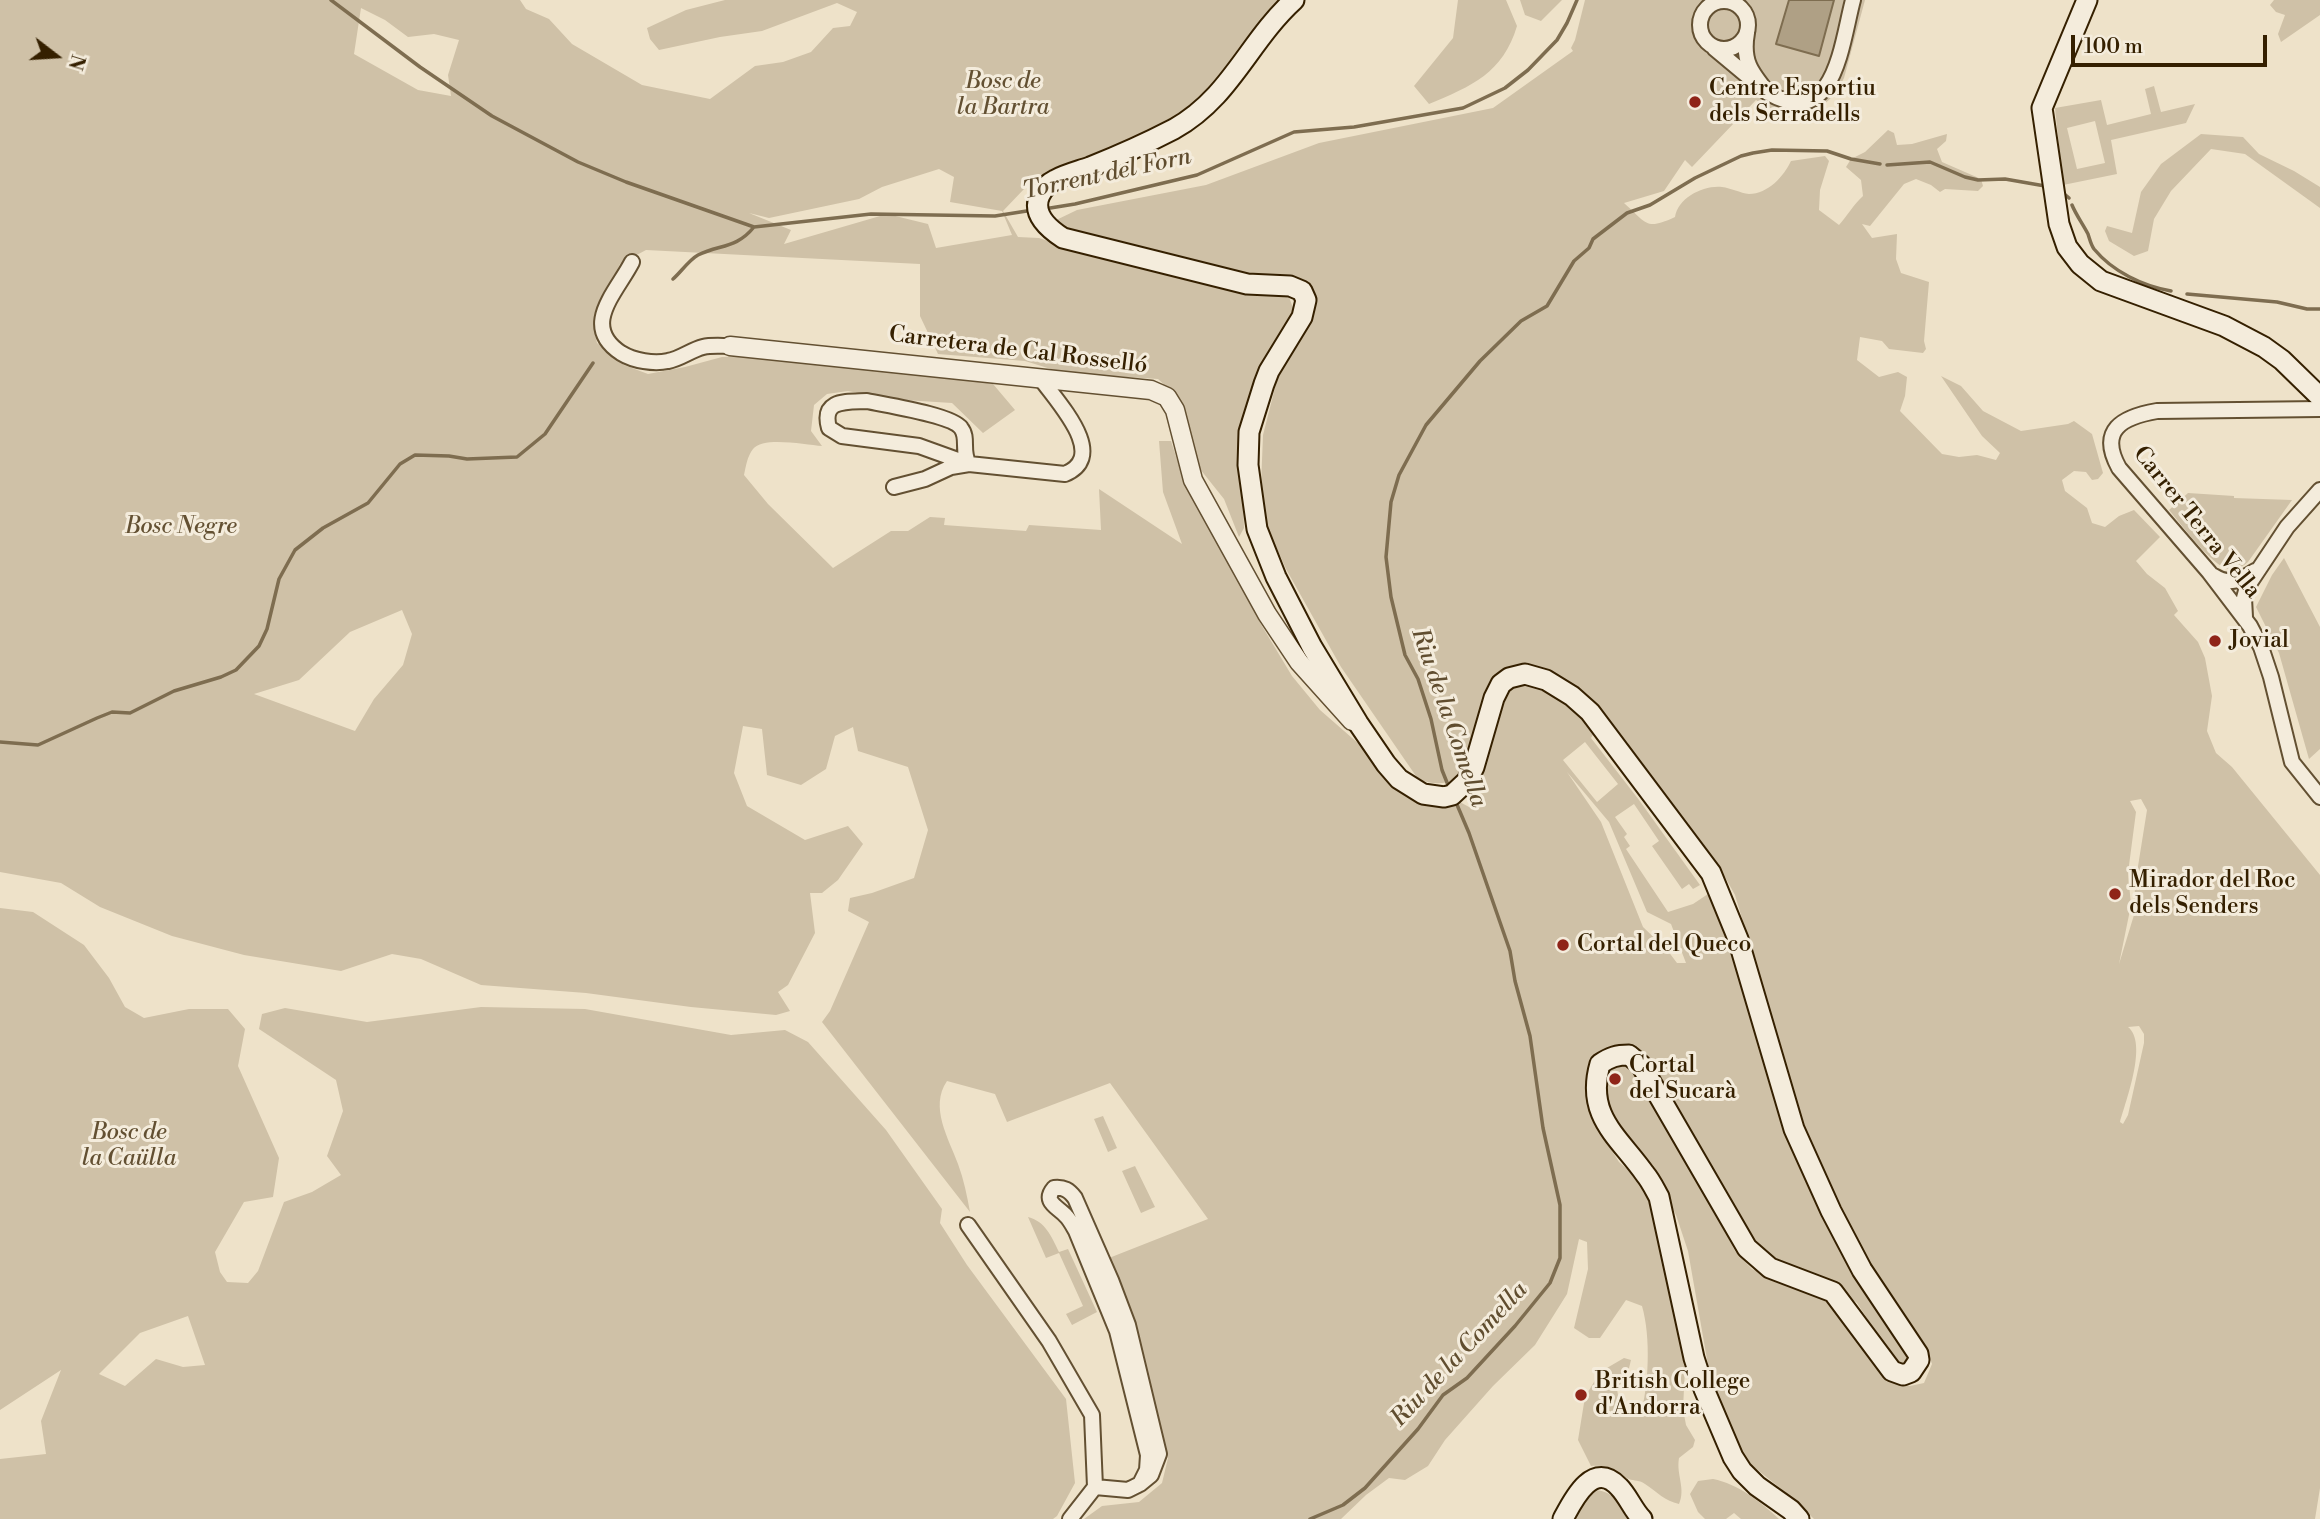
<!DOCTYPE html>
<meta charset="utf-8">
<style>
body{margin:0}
#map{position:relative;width:2320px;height:1519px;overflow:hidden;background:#eee2c9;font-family:"Libre Bodoni",serif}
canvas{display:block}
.north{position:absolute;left:21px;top:21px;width:70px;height:70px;-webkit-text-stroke:5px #f4ecdc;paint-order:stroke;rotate:107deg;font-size:19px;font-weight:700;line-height:28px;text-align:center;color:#352000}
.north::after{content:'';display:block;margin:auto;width:24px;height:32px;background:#352000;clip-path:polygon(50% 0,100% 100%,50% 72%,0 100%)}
.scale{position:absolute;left:2071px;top:35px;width:196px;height:32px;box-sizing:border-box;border:4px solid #352000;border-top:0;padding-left:9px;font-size:21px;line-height:24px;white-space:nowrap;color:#352000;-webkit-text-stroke:5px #f4ecdc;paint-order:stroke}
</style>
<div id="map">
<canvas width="2320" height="1519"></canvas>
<div class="north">N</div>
<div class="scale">100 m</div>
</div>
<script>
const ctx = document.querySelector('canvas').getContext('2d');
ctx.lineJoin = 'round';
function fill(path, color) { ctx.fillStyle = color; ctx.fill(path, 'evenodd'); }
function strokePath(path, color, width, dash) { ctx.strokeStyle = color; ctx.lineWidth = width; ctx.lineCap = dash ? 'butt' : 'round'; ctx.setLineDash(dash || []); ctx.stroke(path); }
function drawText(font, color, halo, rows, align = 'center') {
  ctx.font = font + ' "Libre Bodoni",serif'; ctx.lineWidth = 6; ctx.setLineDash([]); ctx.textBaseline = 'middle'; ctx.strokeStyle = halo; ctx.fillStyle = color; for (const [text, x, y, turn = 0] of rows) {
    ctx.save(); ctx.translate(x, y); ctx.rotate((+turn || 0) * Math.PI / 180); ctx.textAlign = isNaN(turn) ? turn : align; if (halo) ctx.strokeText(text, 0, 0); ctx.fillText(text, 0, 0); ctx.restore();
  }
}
fill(new Path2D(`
 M0,0H520L526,9L549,19L572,44L642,85L710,99L755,66L783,62L811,52L833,28L850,26L857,12L837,3L762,31L720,37L659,50L650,39L647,28L686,10L725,0H1288L1229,72L1172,123L1039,184L1025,188L1003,211L1018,237L1039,238C1100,259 1163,274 1226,287C1247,292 1269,290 1289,297L1293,308L1286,326L1266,356L1241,437L1244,528L1239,537L1224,499L1196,464L1179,398L1158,379L1064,373L1025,361L938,354L920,316V264L646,250L620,264L605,294L594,329L597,343L624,365L648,374L685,367L722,357L751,356L930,373L993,384L1015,410L983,433L952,403L889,399L848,391L827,394L814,405L811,431L822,446C806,445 763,436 753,449C747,457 746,466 744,475L768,504L833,568L891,531H908L930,517L945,518L944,525L1026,531L1029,525L1101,530L1099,489L1182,544L1163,492L1159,441H1171L1182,475L1262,626L1292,676L1320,710L1359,744L1396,790L1438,804L1458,801L1469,807C1474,794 1480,781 1484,767C1490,747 1495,699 1514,688C1528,680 1552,693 1564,701C1576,708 1586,720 1596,730L1591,738L1639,800L1700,885L1693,889L1689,884L1682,889L1652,846L1659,841L1634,804L1615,817L1627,834L1624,837L1630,846L1626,849L1668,912L1693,904L1708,894L1714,902L1817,1200L1846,1261L1910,1358L1903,1366L1897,1364L1857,1303L1839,1289L1825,1278L1778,1263L1762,1251L1617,1048L1589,1101L1594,1123L1619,1162L1635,1176L1654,1209L1680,1315L1685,1368L1683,1409L1686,1425L1695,1440L1693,1447L1679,1458C1676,1475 1686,1488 1679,1504C1665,1501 1657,1492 1645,1484C1640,1480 1634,1481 1629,1479C1615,1473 1608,1464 1591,1466L1578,1440L1585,1397L1600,1372L1624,1358L1631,1360L1628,1372L1617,1389L1620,1407L1640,1417C1649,1386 1651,1337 1642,1306L1626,1300L1600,1338H1589L1574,1328L1588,1269L1587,1242L1579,1239L1567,1294L1535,1345L1493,1386L1445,1440L1428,1466L1405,1480L1389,1478L1366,1495L1341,1519H1084L1102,1506L1139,1502L1162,1483L1168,1458L1136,1329L1109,1258L1208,1219L1110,1083L1007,1122L995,1094L947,1081C929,1107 949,1139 958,1164C964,1180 967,1196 970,1212L822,1022L830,1011L869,922L848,911L850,898L872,893L914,878L928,830L908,767L858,751L853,727L835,736L826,769L801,785L767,775L762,729L743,726L734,773L747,806L805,840L848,826L863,844L838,880L822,893H810L815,933L788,985L778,992L790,1011L776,1015L691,1007L586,993L481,985L421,959L392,954L341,971L244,955L172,936L100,907L61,883L0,872ZM361,8L385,20L408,37L434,34L459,40L448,75L451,96L418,90L354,54ZM939,169L954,177L950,202L1002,211L1012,235L936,248L928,224L887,214L784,244L791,230L749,213L769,218L859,199L882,187ZM402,610L412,634L403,665L374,699L355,731L254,694L299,680L350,632ZM1585,742L1618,784L1597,802L1563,760ZM1567,772L1609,822L1647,912L1671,924L1686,963H1677L1668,951L1643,927L1601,822Z
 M1458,0H1506L1517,26C1503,73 1472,86 1429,104L1414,86L1453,38Z
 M1520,0H1562L1541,21L1525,15Z
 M1585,0H1865L1844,78C1824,118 1793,125 1756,100L1692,167L1685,160L1664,191L1624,203C1647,223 1645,231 1675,217C1678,198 1703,185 1722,187C1731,188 1740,193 1749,194C1768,194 1784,176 1791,161L1825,156L1829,161L1820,190L1819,210L1839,225C1848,215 1853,205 1863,196L1861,180L1846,167L1851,159L1865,152L1888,130L1894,133L1897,145L1912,144L1947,134L1946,141L1937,149L1942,162L1981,179L1983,186L1978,191L1945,189L1940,192L1931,185L1916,179L1904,184L1870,226L1862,224L1872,238L1897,234L1896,259L1901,273L1929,282L1924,341L1926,349L1923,353L1889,349L1882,341L1860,337L1857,360L1879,377L1898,372L1907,377L1905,396L1900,411L1942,454L1959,457L1977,455L1996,460L2000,453L1982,436L1941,376L1961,386L1983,411L2021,431L2068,424L2074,421L2092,434L2103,473L2098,479L2092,480L2086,472L2074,471L2062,480L2065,491L2087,508L2092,523L2105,527L2119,516L2134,510L2160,537L2136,561L2147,574L2165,588L2178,611L2174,615L2198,642L2205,658L2212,696L2207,731L2216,753L2232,767L2320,875V1488L2315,1519H1814L1790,1496L1744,1459L1718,1410L1708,1365L1688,1251L1676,1215L1654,1172L1628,1141L1604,1104L1605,1070L1624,1062L1632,1069L1690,1164L1735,1251L1752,1269L1833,1304L1891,1382L1910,1386L1924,1383L1932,1364L1926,1347L1872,1270L1846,1223L1808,1138L1735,895L1716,861L1596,703L1570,682L1539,667H1516L1456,780C1442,784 1433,785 1418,779L1341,667L1286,569L1260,511L1263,435L1278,376L1302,331L1310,294L1254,278L1088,240L1050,223L1077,210L1206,185L1319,143L1493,108L1573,51L1571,48L1575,40ZM2141,799L2147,810L2135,885L2134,915L2119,964L2131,905L2128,873L2136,812L2130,801ZM2139,1026L2144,1034V1043L2128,1115L2123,1124L2120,1122C2126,1100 2148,1043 2128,1027Z
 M2274,0H2320V15L2281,42L2278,34L2285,15L2276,12L2270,5Z
 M2154,86L2161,112L2195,104L2186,123L2111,140L2117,174L2063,185L2055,108L2101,100L2107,125L2151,114L2145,89ZM2095,121L2105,163L2077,169L2067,128Z
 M2201,134L2243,137L2259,154L2294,171L2320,187V208L2245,154L2211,149L2171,191L2154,219L2148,251L2134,256L2109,241L2105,231L2107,226L2132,233L2141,192L2161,164Z
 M2188,493L2234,496V498L2292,500L2248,562C2242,567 2236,571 2228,569C2212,566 2180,523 2169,510Z
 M2284,558L2320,627V749L2309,759L2279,653L2256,607L2272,575Z
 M0,908L33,912L84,945L109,978L125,1007L144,1018L189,1009H228L245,1029L238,1066L279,1158L273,1197L244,1202L215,1252L220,1272L227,1282L248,1283L258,1271L284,1202L312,1192L341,1175L327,1156L343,1111L336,1080L259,1029L262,1014L285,1008L367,1022L481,1007L585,1009L731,1035L785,1030L808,1042L886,1130L942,1209L940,1223L967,1265L1066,1399L1075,1483L1057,1516L1053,1519H0V1459L46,1454L41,1421L61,1370L0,1410ZM188,1316L205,1365L183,1367L156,1359L125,1386L99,1374L140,1333Z
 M1103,1116L1117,1148L1108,1152L1094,1119Z
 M1135,1166L1155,1207L1141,1213L1122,1171Z
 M1028,1217C1046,1222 1051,1236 1059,1252L1068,1249L1097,1312L1072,1325L1066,1314L1083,1306L1059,1253L1046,1258Z
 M1713,1479C1738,1484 1761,1502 1779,1519H1741L1734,1513L1726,1519H1705L1698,1512L1690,1494L1698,1481Z
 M1590,1490C1612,1489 1620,1503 1632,1519H1569Z`), '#cfc1a7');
const water = new Path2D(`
 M1789,0H1834L1819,56L1776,44Z`);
fill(water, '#afa085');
strokePath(water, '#7e6d50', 2);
strokePath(new Path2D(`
 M331,0L420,67L492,116L578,162L626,182L754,227L871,214L995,216L1033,210
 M1887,165L1930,162L1965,177L1978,180L2005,179L2045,186
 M2062,192L2069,198
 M2072,205C2076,215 2083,224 2088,234C2090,240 2091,245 2094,249C2113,272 2143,286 2171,291
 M1044,209L1075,204L1197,175L1294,132L1354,127L1463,108L1505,88L1528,70L1557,40L1567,23L1577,0
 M673,279C681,272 689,260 698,255C720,244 736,249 754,227
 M2187,294L2277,302L2307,309H2320
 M0,742L38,745L97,718L112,712L130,713L174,691L221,677L236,670L259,646L267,629L279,579L295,550L323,528L368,503L400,464L415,455L449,456L467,459L517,457L545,434L593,363
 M1450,790L1442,770L1431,719L1418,679L1405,655L1391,597L1386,557L1391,502L1399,475L1426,425L1480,361L1521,321L1547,306L1574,261L1589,248L1593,239L1627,213L1650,205L1695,178L1741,156L1753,153L1772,150L1827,151L1851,159L1880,164
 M1310,1519L1343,1505L1365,1488L1418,1429L1443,1395L1467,1378L1515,1326L1550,1283L1560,1258V1205L1543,1128L1530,1036L1515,981L1510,951L1469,833L1455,800`), '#7e6d50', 3.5);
const minor = new Path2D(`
 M1700 25a24 24 0 1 1 48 0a24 24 0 1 1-48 0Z
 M1714,48L1768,93C1751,72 1742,61 1747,33
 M1768,93C1835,131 1841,45 1853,0
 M632,262C616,293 580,326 621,353C634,361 654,364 668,361C680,359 691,350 703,347C711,345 721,346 730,346
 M867,401C885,405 952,415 961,428C969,438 961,451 969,464L919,446L842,436L829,428C821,399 846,402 867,401Z
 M2320,409L2157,411C2122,417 2098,430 2119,468L2209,572L2250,626L2261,647L2271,677L2292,762L2320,797
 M894,487L925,479L951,467L969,464L1065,474C1109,456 1058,403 1041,379
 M2214,576C2229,586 2241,580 2255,571
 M2245,617L2244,598L2247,587L2287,527L2320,490
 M968,1225L1049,1341L1092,1415L1095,1487
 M1070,1519L1095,1487L1128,1490L1140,1484L1151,1475L1159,1454L1128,1325L1111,1280L1075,1198C1069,1190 1064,1187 1054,1188C1042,1202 1058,1207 1066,1216C1070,1220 1073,1226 1076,1231L1117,1331L1148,1455L1147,1470L1140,1484`);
const tertiary = new Path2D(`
 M730,346L1151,390L1167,397L1175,410L1193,480L1267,614L1299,662L1352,721`);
const secondary = new Path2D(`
 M1294,0C1248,42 1231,97 1174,129C1147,143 1118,156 1090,167C1079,171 1066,174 1055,180C1049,183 1043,189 1040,195C1031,214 1049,229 1063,238L1247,284L1290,286L1302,291L1306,300L1302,317L1269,371L1264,384L1249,432L1248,465L1257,529L1276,577L1312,647L1358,723L1386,764L1399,779L1423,794L1444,797L1452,795L1467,781L1474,767L1494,698L1501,684L1509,678L1525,674L1546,680L1572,696L1590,712L1711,873L1738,939L1794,1129L1831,1211L1862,1270L1918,1354L1919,1360L1911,1372L1903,1375L1892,1371L1833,1292L1770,1268L1747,1248L1641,1065L1629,1055C1617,1055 1610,1057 1600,1064C1585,1116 1619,1137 1645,1174C1651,1181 1655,1190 1659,1197L1694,1358L1704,1389L1733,1457L1742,1471L1757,1486L1791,1510L1799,1519
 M2087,0L2042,108L2059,224L2067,247L2080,264L2101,281L2224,326L2264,347L2282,360L2320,397
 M1563,1519C1573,1500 1593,1459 1619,1487C1628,1496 1633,1510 1642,1519`);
strokePath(minor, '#635032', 18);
strokePath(tertiary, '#635032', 21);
strokePath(secondary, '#352000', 23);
strokePath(minor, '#f4ecdc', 14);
strokePath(tertiary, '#f4ecdc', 18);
strokePath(secondary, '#f4ecdc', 19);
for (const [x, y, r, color] of [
 [1695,102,7,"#8f2418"],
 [2215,641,7,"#8f2418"],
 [2115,894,7,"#8f2418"],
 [1563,945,7,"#8f2418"],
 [1615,1079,7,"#8f2418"],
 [1581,1395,7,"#8f2418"]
]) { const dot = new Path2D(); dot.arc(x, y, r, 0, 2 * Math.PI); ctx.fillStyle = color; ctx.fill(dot); strokePath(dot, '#f4ecdc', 2.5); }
drawText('italic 23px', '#635032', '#f4ecdc', [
 ["Bosc de",1003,82],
 ["la Bartra",1003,108],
 ["Bosc Negre",181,527],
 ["Bosc de",129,1133],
 ["la Caülla",129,1159]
]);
drawText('23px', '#352000', '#f4ecdc', [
 ["Centre Esportiu",1709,89],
 ["dels Serradells",1709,115],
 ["Jovial",2229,641],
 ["Mirador del Roc",2129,881],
 ["dels Senders",2129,907],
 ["Cortal del Queco",1577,945],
 ["Cortal",1629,1066],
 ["del Sucarà",1629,1092],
 ["British College",1595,1382],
 ["d'Andorra",1595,1408]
], 'left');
drawText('23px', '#352000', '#f4ecdc', [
 ["Carretera de Cal Rosselló",1018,351,7],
 ["Carrer Terra Vella",2196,523,51]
]);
drawText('italic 24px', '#604d2f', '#f4ecdc', [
 ["Torrent del Forn",1107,175,-12],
 ["Riu de la Comella",1448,718,71],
 ["Riu de la Comella",1460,1355,-47]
]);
</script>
